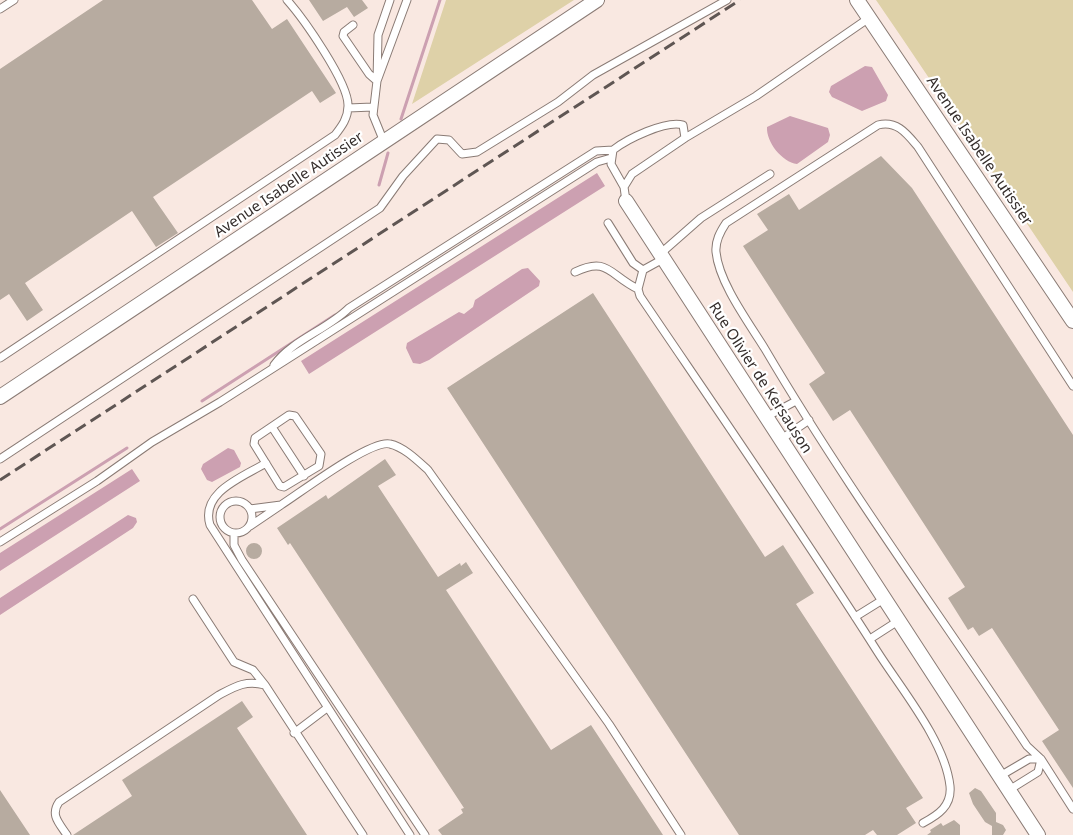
<!DOCTYPE html>
<style>
body{margin:0}
canvas{display:block;background:#f9e8e1}
</style>
<canvas width="1073" height="835"></canvas>
<script>
const ctx = document.querySelector('canvas').getContext('2d');
ctx.lineJoin = 'round';
function fill(path, color) { ctx.fillStyle = color; ctx.fill(path, 'evenodd'); }
function strokePath(path, color, width, dash) { ctx.strokeStyle = color; ctx.lineWidth = width; ctx.lineCap = dash ? 'butt' : 'round'; ctx.setLineDash(dash || []); ctx.stroke(path); }
function drawText(font, color, halo, rows, align = 'center') {
  ctx.font = font + ' "Noto Sans",sans-serif'; ctx.lineWidth = 4.5; ctx.setLineDash([]); ctx.textBaseline = 'middle'; ctx.strokeStyle = halo; ctx.fillStyle = color; for (const [text, x, y, turn = 0] of rows) {
    ctx.save(); ctx.translate(x, y); ctx.rotate((+turn || 0) * Math.PI / 180); ctx.textAlign = isNaN(turn) ? turn : align; if (halo) ctx.strokeText(text, 0, 0); ctx.fillText(text, 0, 0); ctx.restore();
  }
}
fill(new Path2D(`
 M446,0H574L412,104Z
 M876,0H1073V292L902,38Z`), '#ded1a8');
fill(new Path2D(`
 M865,66L872,67L888,95L886,101L862,111L832,97L829,92L831,86Z
 M790,116L828,128L830,135L828,142L797,164C782,162 766,142 767,127Z
 M597,173L605,186L309,374L301,361Z
 M528,268L540,281L539,286L429,360L420,364L413,363L406,348L407,343L459,312L464,314L473,307L475,300L522,269Z
 M228,448L234,450L241,463L240,467L212,482L207,480L201,469L203,464Z
 M132,469L140,481L0,571V553Z
 M128,515L136,518L137,522L133,528L0,615V598Z`), '#cca0b1');
strokePath(new Path2D(`
 M401,119L440,0
 M379,185L388,153
 M202,401L335,315
 M0,529L127,448`), '#cca0b1', 3);
fill(new Path2D(`
 M103,0H252L272,29L287,19L336,93L320,103L312,91L153,197L178,233L156,247L132,211L25,283L43,310L27,321L9,294L0,300V69Z
 M309,0H362L368,8L354,17L347,7L323,21Z
 M881,156L912,188L1073,435V788L1042,741L1059,730L992,628L979,636L973,627L968,630L948,598L965,587L850,410L833,421L809,384L825,373L743,246L768,230L757,214L789,194L799,210Z
 M593,293L765,557L783,545L814,593L796,604L923,798L906,808L916,823L897,835H877L873,830L865,835H739L447,388Z
 M385,459L396,475L378,486L438,577L460,563L461,566L466,562L473,573L446,590L551,750L591,725L663,835H442L438,830L463,813L461,809L464,808L290,543L288,545L277,528L326,495L328,499Z
 M246 551a8 8 0 1 1 16 0a8 8 0 1 1-16 0Z
 M242,701L253,717L237,728L307,835H73L132,796L122,780Z
 M975,788L981,791L996,813V822L1003,825L1006,830L1003,835H992V826L985,822L973,804L969,793Z
 M0,790L30,835H0Z
 M954,820L960,825V835H927L931,832L930,830L941,823L943,826Z`), '#b7aba0');
const service = new Path2D(`
 M390,0L378,35L377,81L407,0
 M0,9L14,0
 M353,25L344,32L343,36L369,74L377,81L373,115L384,142
 M348,108L373,107
 M624,187L611,164L613,150C627,139 666,120 683,125L685,138
 M626,201L624,187L632,174L685,138L756,96L869,18
 M608,223L633,263L643,270L663,259
 M660,254L701,218L770,174
 M643,270L638,289L640,296C720,414 801,531 877,651C901,689 945,741 950,786C952,806 938,815 923,823
 M575,272C608,256 609,275 638,289
 M0,358L335,135C342,126 348,118 348,106C349,83 303,18 287,0
 M274,365C292,340 327,330 349,308L596,151L613,150
 M1073,386L918,147C907,134 897,120 878,125L726,223C720,232 715,241 716,252C719,283 749,323 765,349C845,485 940,615 1027,746L1041,759L1073,809
 M289,415L295,416L321,454L319,466L284,487L280,486L254,444L255,438Z
 M766,417L796,401
 M272,427L304,476
 M780,440L809,420
 M0,459L380,208L403,176L437,139L449,140L462,154L477,152L558,102L593,75L727,0
 M266,463C243,477 200,492 210,525L410,835
 M220 517a16 16 0 1 1 32 0a16 16 0 1 1-32 0Z
 M281,505C300,493 371,439 390,444C404,447 418,461 428,470L609,724L681,835
 M250,526L281,505L250,509
 M234,533V545L242,560L425,835
 M0,542L97,481L152,442L220,402L597,162L611,158
 M193,599L234,662L253,670L265,685
 M855,617L884,599
 M870,639L898,621
 M294,733L327,708
 M1000,776L1029,759H1041L1038,772L1009,790
 M67,835C59,823 50,815 59,802L219,695C236,686 246,680 265,685L363,835`);
const minor = new Path2D(`
 M857,0L1073,321
 M626,201L1038,835
 M0,397L597,0`);
strokePath(service, '#8a7b75', 9);
strokePath(minor, '#8a7b75', 16);
strokePath(service, '#fff', 7);
strokePath(minor, '#fff', 14);
strokePath(new Path2D(`
 M0,480L740,0`), '#5f5653', 3, [12, 6]);
drawText('15px', '#352e2c', '#fff', [
 ["Avenue Isabelle Autissier",979,151,56],
 ["Avenue Isabelle Autissier",289,185,-34],
 ["Rue Olivier de Kersauson",760,378,57]
]);
</script>
